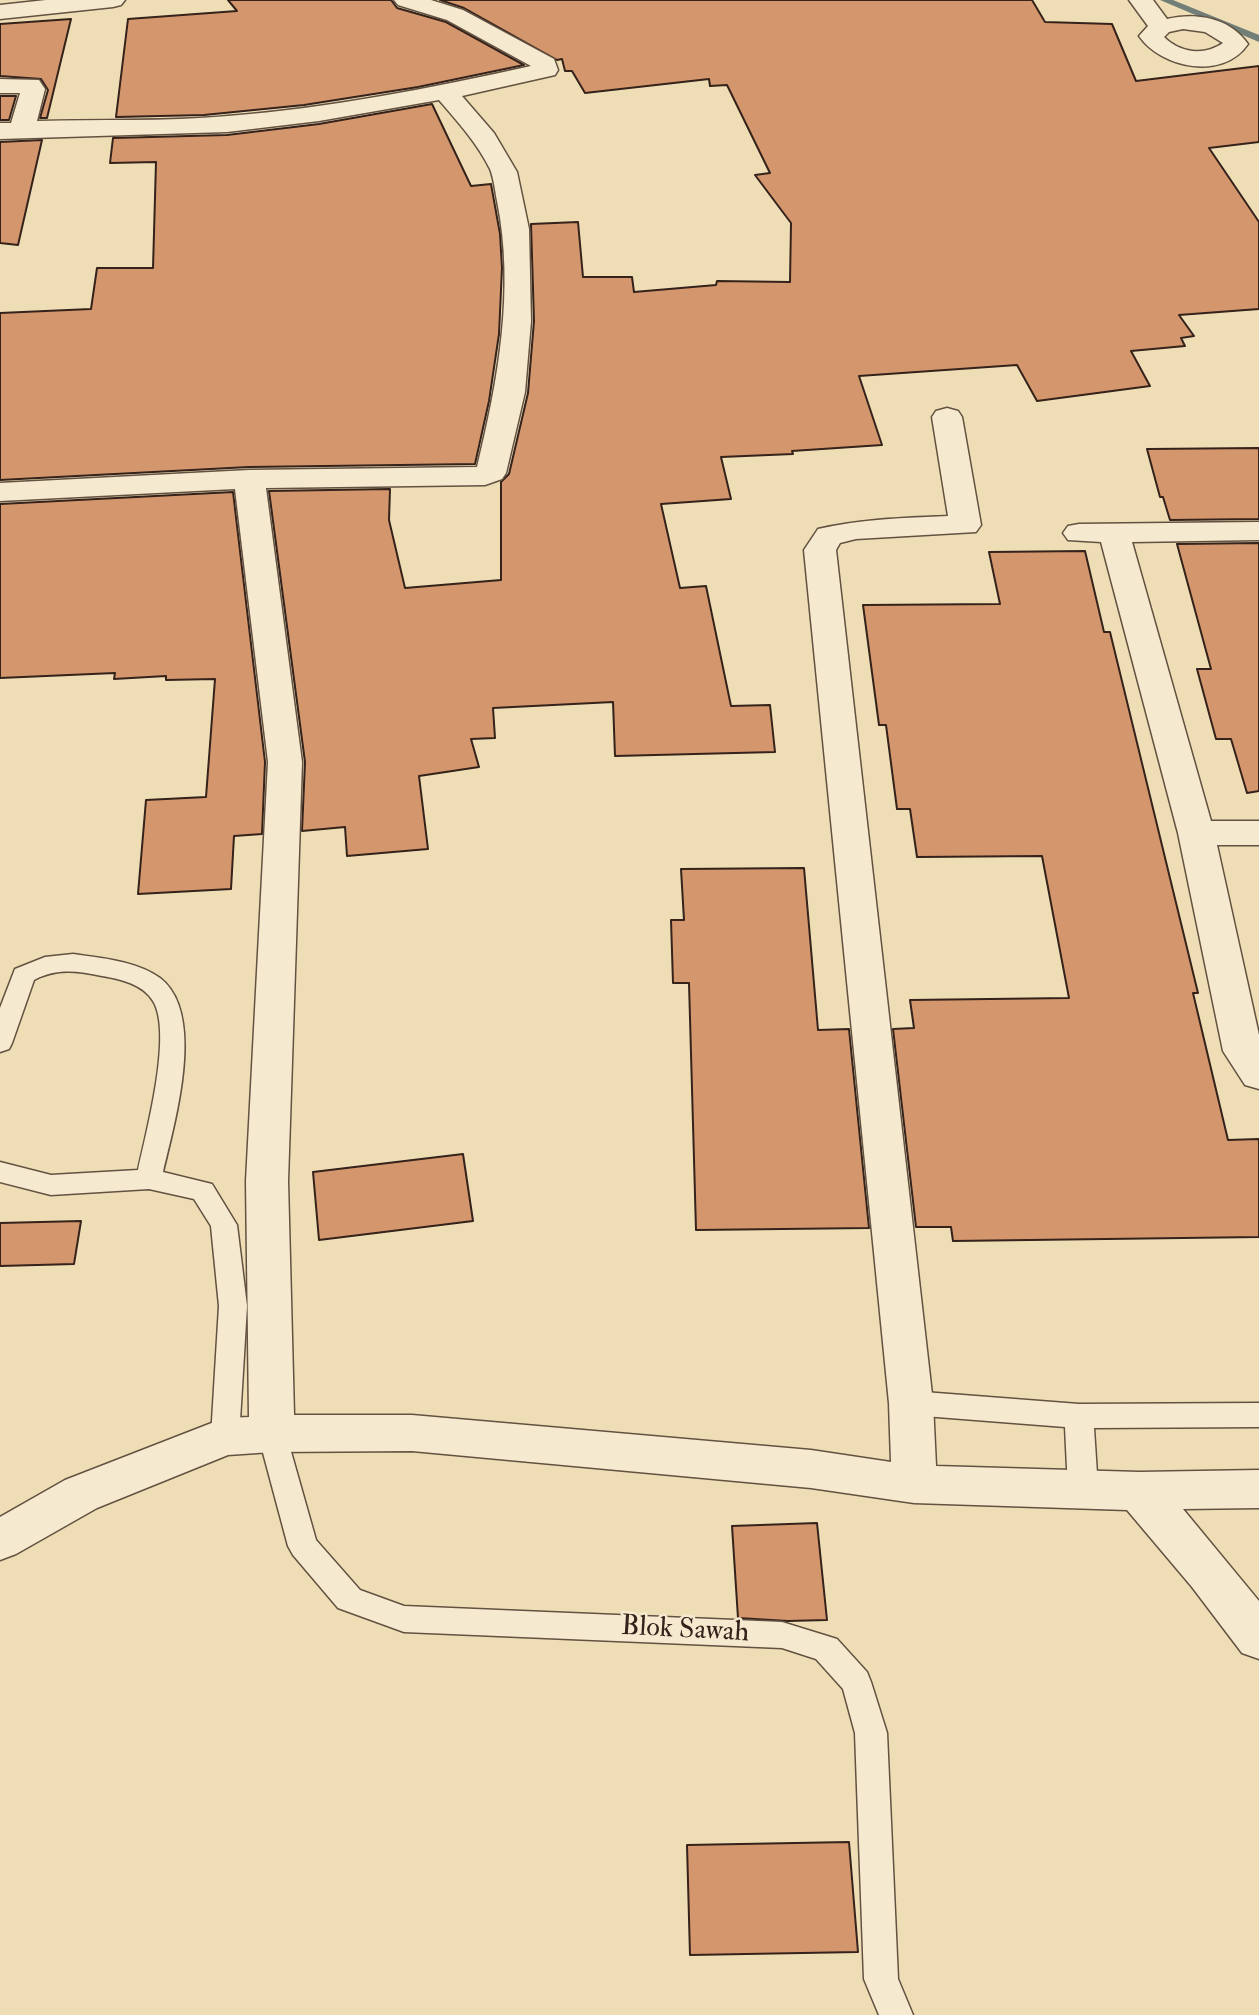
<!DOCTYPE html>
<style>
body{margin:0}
canvas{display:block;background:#efdeb5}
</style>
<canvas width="1259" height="2015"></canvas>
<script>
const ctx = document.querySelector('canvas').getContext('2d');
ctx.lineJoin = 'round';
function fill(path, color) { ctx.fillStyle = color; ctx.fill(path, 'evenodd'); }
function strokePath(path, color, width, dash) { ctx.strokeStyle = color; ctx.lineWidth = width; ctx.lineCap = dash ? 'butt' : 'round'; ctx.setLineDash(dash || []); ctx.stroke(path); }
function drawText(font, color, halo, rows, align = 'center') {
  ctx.font = font + ' "IM FELL Double Pica",serif'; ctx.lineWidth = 5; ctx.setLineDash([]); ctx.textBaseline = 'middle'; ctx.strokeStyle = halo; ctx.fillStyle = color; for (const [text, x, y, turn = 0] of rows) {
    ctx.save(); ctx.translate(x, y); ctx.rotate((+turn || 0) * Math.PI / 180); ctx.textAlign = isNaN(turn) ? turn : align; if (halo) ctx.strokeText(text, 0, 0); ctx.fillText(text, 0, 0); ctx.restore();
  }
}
fill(new Path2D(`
 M1160,0H1173L1259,35V42Z`), '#727e78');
const building = new Path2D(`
 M228,0H391L397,8L446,22L524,65L418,87L304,105L204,115L116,117L128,19L237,11Z
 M440,0H1032L1045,22L1112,24L1136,81L1259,66V142L1209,148L1259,222V309L1179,315L1194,336L1181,338L1185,346L1131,351L1150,386L1037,401L1017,365L859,376L882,445L792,451L793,454L721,457L731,499L661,504L680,588L706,586L731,706L770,705L775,752L615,756L613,702L493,708L495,738L471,739L479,767L419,776L428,849L347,856L345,827L302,831L305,762L269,491L390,489L389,520L405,588L501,580V482L509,474L528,393L534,321L531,224L578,222L583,277H632L634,292L716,285L717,281L790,282L791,223L755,175L770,173L727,85L710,86L709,79L585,93L572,71H565L562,59L557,60L464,8Z
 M71,19L47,118H40L48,90L41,79L0,76V24Z
 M0,96H16L9,120H0Z
 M432,104L471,186L491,184L500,234L502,268L499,334L489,401L475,464L249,467L0,480V313L91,309L97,268H153L156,162L110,163L113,138L227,135L319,124Z
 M42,140L18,245L0,243V142Z
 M1259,448V519L1170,520L1163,497H1160L1147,449Z
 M233,492L265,762L262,834L234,836L231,889L138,894L146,800L206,797L215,679L166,680V676L114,679L115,673L0,678V504Z
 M1259,543V791L1247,793L1231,739H1216L1197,669H1211L1177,544Z
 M1085,551L1104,632H1110L1198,993H1193L1228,1140L1259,1139V1237L953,1241L951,1227H916L893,1029L914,1028L910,1000L1069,998L1042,856L917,857L910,809H897L886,725H879L863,605L1000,604L989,552Z
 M804,868L818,1030L849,1029L869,1228L696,1230L689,983H673L671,920H684L681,869Z
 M463,1154L473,1221L319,1240L313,1172Z
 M81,1221L74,1264L0,1266V1223Z
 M817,1523L827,1620L788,1621L738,1618L732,1526Z
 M849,1842L858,1952L690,1955L687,1845Z`);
fill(building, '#d4976d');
strokePath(building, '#34221b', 2);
const service = new Path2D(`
 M73,954C101,958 137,961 160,978C207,1014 174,1124 163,1172L212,1184L237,1225L247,1306L239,1437L235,1445L225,1449L215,1445L211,1437L219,1306L211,1226L194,1199L149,1189L51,1195L0,1182V1162L51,1175L138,1170C146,1133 173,1033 153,1001C143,984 120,979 102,976C77,971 57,968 34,980L12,1043L9,1049L0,1052V1008L15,969L45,957Z
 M911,1391L1079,1404L1259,1403V1427L1094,1428L1098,1489L1093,1498L1083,1501L1073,1498L1068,1489L1065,1427L911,1415L901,1411L897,1403L901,1395Z
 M272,1422L282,1426L286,1434L316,1540L360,1590L404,1606L782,1622L837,1639L867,1672L871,1682L887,1733L898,1979L913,2015H879L864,1979L855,1733L843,1689L816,1659L782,1648L404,1632L338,1608L293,1555L288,1546L258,1434L262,1426Z`);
const minor = new Path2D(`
 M394,0H431L463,10L554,59L558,70L555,75L462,96L494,133L517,172L529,229L531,321L525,392L506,473L502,479L485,485L266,488L302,762L288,1181L294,1415H412L811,1450L891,1462L889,1403L804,550L818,529C861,519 904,518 948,516L932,417L936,411L947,408L958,411L962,417L981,525L976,532L856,539L840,543L836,550L933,1403L936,1466L1139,1472L1259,1470V1508L1183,1509L1259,1601V1659L1242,1653L1192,1587L1127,1510L914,1503L811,1488L412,1451L272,1452L228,1455L97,1508L16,1554L0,1560V1517L65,1480L209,1424L225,1418L249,1417L246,1181L268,762L235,489L0,501V483L249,470L477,467C498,381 515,289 497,201C495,191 494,179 490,169C477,143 458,122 439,100L319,121L227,132L0,139V123H11L20,93H0V79L39,80L45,89L37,121C100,119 164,122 228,116C330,108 431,88 531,66L447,20L398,5Z
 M1129,0H1153L1167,19C1197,12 1230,18 1248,44C1223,81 1161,68 1139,36L1148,26ZM1183,29L1205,32L1223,43C1204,56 1180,53 1164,37L1169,32Z
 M1259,522V540L1132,542L1211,821H1259V845H1217L1259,1035V1089L1245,1085L1223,1051L1178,833L1101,542L1068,540L1063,533L1068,526L1079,524Z`);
const tertiary = new Path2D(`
 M46,0H125L121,5L113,7L0,19V5Z`);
strokePath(service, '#635142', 3);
strokePath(minor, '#635142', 3);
strokePath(tertiary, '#635142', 3);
fill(service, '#f5eacf');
fill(minor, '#f5eacf');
fill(tertiary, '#f5eacf');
drawText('28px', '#34221b', '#f5eacf', [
 ["Blok Sawah",685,1631,3]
]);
</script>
